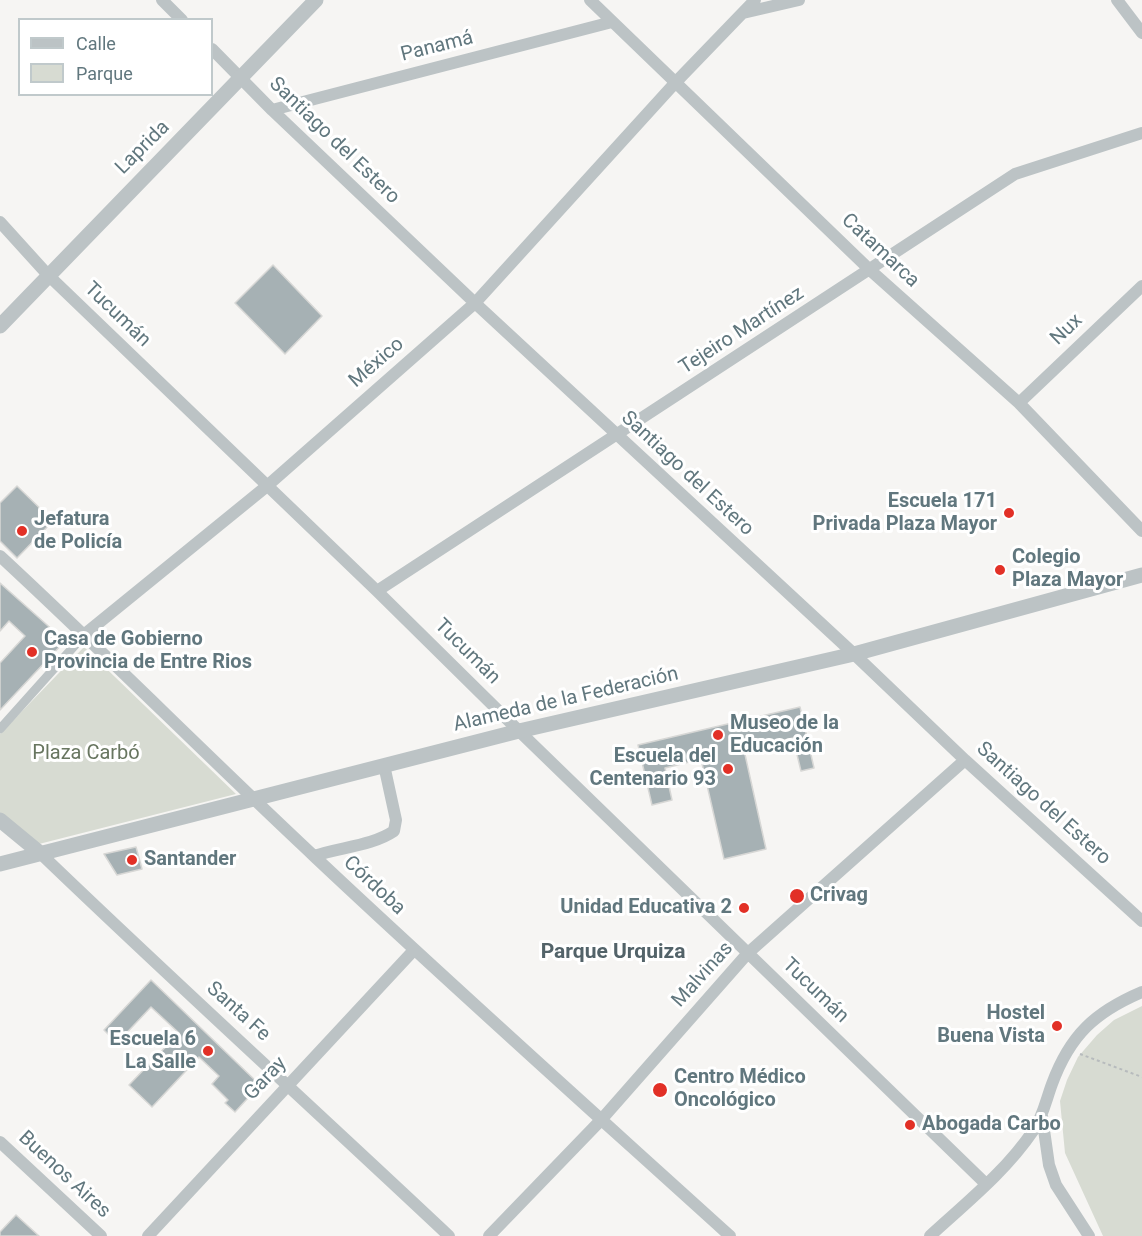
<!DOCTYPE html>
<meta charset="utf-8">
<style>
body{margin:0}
#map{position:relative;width:1142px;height:1236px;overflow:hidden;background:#f6f5f3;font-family:Roboto,sans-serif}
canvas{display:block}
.legend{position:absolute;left:18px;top:18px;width:195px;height:78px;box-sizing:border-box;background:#fff;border:2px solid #c0c9cb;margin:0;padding:8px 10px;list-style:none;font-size:18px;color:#61777e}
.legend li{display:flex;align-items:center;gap:12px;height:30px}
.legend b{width:30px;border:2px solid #c0c9cb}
</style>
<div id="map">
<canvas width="1142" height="1236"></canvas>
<ul class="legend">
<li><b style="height:8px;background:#bcc3c5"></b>Calle</li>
<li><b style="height:16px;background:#d7dbd2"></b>Parque</li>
</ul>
</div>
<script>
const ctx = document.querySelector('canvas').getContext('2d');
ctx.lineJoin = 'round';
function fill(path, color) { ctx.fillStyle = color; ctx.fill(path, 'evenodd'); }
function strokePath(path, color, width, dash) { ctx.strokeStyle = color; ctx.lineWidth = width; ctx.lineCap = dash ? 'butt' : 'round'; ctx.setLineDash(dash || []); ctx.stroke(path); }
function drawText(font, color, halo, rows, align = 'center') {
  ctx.font = font + ' Roboto,sans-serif'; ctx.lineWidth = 6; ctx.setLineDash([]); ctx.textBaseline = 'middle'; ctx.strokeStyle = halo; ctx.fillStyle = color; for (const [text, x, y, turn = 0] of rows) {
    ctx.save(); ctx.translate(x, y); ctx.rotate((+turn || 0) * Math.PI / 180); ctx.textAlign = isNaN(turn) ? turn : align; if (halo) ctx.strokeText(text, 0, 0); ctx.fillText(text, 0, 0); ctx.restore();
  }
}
fill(new Path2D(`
 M84,647L236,794L35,845L0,813V734Z
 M1142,1006V1236H1103L1065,1153L1060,1101L1067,1080L1078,1057L1097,1035L1114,1020Z`), '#d7dbd2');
const building = new Path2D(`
 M273,265L322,316L285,354L235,303Z
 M17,486L53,521L17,558L0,541V503Z
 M0,583L65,641L0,710V663L25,636L9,621L0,631Z
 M800,707L814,768L801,771L793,738L744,750L766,849L724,859L701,759L665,768L672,800L652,805L638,745Z
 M136,847L142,869L117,875L104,854Z
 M151,980L260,1085L235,1112L225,1103L228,1100L212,1084L219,1076L199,1057L152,1107L129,1085L179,1033L151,1007L117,1043L104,1030Z
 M16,1215L39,1236H0V1232Z`);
fill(building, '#a6b1b4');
strokePath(building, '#d7d7d5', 1.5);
strokePath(new Path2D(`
 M1080,1054L1142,1077`), '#b7bbbd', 2, [3, 3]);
strokePath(new Path2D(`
 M0,729L85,634`), '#bcc3c5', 9);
strokePath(new Path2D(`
 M162,0L182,20
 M590,0L870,270L1019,403L1142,531
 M1117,0L1142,33
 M743,13L799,0
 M212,49L272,110L475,303L854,654L965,760L1142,921
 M272,110L612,22
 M0,222L48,275L377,591L519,731L986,1184
 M1019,403L1142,286
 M0,556C107,655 209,758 315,857C452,986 591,1110 730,1236
 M377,591L1015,174L1142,133
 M85,634L267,486L475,303L675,83L755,0
 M40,853C175,983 313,1108 449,1236
 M314,856C340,847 372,846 394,831L396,820L384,765
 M1042,1116L1049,1165L1056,1185L1089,1236
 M0,1142L101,1236
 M148,1236L414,950
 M489,1236L601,1120L748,953L965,760
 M930,1236C966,1203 1006,1171 1033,1131C1043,1117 1046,1100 1052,1084C1070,1035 1095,1012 1142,992`), '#bcc3c5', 12);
strokePath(new Path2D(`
 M0,326L316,0
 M0,820L40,853
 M0,864L519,731L854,654L1142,575`), '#bcc3c5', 15);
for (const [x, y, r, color] of [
 [1009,513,6,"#e23026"],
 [22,531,6,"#e23026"],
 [1000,570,6,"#e23026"],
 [32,652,6,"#e23026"],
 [718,735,6,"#e23026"],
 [728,769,6,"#e23026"],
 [132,860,6,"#e23026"],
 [797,896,8,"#e23026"],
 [744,908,6,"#e23026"],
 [1057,1026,6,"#e23026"],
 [208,1051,6,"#e23026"],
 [660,1090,8,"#e23026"],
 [910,1125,6,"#e23026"]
]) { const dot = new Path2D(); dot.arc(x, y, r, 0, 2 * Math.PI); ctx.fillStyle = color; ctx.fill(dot); strokePath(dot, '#fff', 2); }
drawText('20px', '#61777e', '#fff', [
 ["Panamá",437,47,-14],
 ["Santiago del Estero",334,141,44],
 ["Laprida",143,148,-45],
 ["Catamarca",880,251,43],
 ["Tucumán",117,315,44],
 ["Nux",1067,330,-44],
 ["Tejeiro Martínez",742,331,-33],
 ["México",377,363,-41],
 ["Santiago del Estero",687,474,43],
 ["Tucumán",467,652,45],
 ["Alameda de la Federación",566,700,-13],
 ["Santiago del Estero",1043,804,42],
 ["Córdoba",374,886,43],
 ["Malvinas",703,975,-48],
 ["Tucumán",815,991,44],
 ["Santa Fe",238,1012,42],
 ["Garay",266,1079,-47],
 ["Buenos Aires",64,1175,43]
]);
drawText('bold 20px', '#61777e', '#fff', [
 ["Escuela 171",997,502,"right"],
 ["Privada Plaza Mayor",997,525,"right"],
 ["Jefatura",34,520],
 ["de Policía",34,543],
 ["Colegio",1012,558],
 ["Plaza Mayor",1012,581],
 ["Casa de Gobierno",44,640],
 ["Provincia de Entre Rios",44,663],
 ["Museo de la",730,724],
 ["Educación",730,747],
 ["Escuela del",716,757,"right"],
 ["Centenario 93",716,780,"right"],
 ["Santander",144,860],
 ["Crivag",810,896],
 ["Unidad Educativa 2",732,908,"right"],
 ["Hostel",1045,1014,"right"],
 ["Buena Vista",1045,1037,"right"],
 ["Escuela 6",196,1040,"right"],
 ["La Salle",196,1063,"right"],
 ["Centro Médico",674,1078],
 ["Oncológico",674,1101],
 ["Abogada Carbo",922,1125]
], 'left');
drawText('20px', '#687660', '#fff', [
 ["Plaza Carbó",86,754]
]);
drawText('bold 21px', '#536369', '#fff', [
 ["Parque Urquiza",613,953]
]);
</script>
